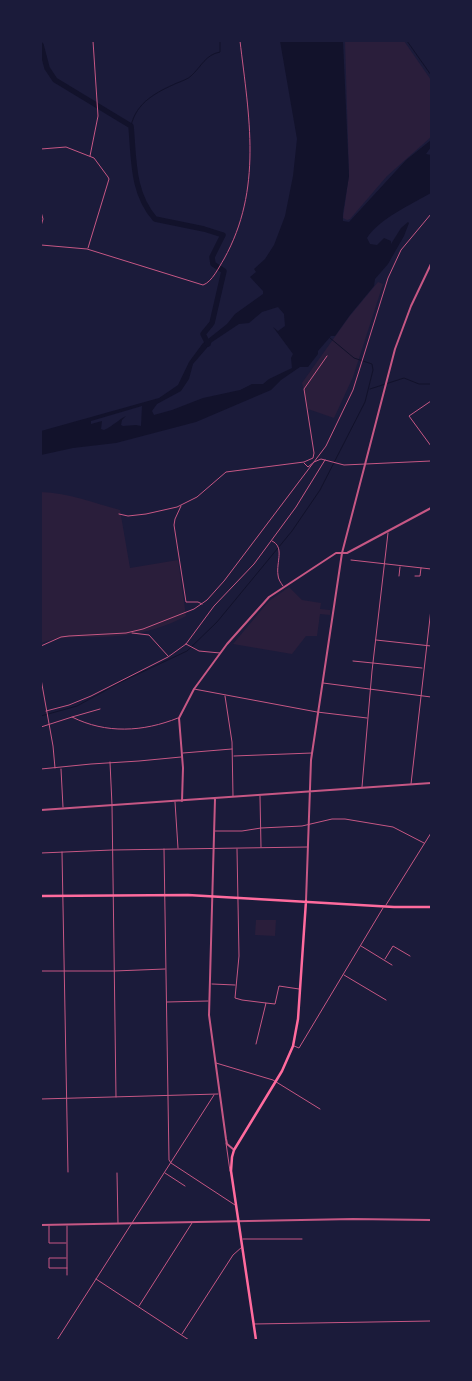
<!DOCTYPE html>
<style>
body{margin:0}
#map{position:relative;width:472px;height:1381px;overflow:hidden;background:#1b1b3a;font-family:Overpass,sans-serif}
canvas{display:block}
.frame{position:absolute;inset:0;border:42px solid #1b1b3a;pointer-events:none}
</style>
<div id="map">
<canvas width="472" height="1381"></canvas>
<div class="frame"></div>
</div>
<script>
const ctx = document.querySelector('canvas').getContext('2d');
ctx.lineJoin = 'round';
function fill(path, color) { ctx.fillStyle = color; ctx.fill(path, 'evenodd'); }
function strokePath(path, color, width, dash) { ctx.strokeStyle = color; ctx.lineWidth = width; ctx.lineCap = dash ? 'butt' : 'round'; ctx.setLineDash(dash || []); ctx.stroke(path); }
fill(new Path2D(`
 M345,41H404L431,80V137L387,176L350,219L347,220L343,218L349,175Z
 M378,282L383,284L353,377L334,418L308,409L302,383L349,317Z
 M41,492C69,493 94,503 120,510L130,568L178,560L186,616C157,631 132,636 99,637C81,637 59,636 41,643Z
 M289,587L302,600L321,603L320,609L330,610V615L320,614L317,636H306L292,654L233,644L269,601Z
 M256,920H276L275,936L255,935Z`), '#2a1e3b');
fill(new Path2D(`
 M280,41H343L349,176L343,213V221L349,222L406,160L431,140V147L426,154L431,155V193C412,204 379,219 367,238L370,244L377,245L384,238L391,241V244L401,228L408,222L409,223L404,236L388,264L375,279L374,286L350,315L335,336H331L318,351V354L308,367H300L281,380L271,390L196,422L116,443L73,448L41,455V431L159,398L178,385L189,362L203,343L227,324L235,314L263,294V291L250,277L256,272L254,269L265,259L274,245L285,216L293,176L297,139ZM278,307L284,314L285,326L278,331L273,327L293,354L291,358L292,368L269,379L263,384H252L240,390L203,398L172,410L154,415L152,411L157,404L181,391L189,379L193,364L212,342L239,324L249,323L262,312ZM142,406L141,426L136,425L123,426L121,425L122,420L126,416C118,420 113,426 104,430L101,429L102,421L91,424V421Z`), '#12122b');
strokePath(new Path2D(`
 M407,41L431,75
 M131,126C136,102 157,92 177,83C182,81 188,79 191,76C202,66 205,55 220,52V41
 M370,389L404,378L419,384H431
 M41,716L77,706L121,682L187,651L217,622L292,531L320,490L365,402L373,370L372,364L354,358L330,338`), '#12122b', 1);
strokePath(new Path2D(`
 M41,45L47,68L55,80L131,126C134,159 132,193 155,219L204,229L223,235L212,257L213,264L224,271L212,323L203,334L208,344`), '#12122b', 5.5);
strokePath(new Path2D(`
 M41,149L66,147L94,158L108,177L109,179L88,248
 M90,156L98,116L93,41
 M41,212L43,219L41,226
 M41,245L87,249L203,285C212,282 219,267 224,259C263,189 249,117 240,41
 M431,401L409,416L431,446
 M304,463L308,467L314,462L321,459L344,465L431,461
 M181,506L175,519L174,525L186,602H198L202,604
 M119,514L128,516L146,514L177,507L197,497L226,472L304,462L313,458L314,453L304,389L327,356
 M272,541C285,547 276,562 278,575C278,579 281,583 283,586
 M351,560L431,569
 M399,576L400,567
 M415,576H420L421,568
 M132,633L149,635L168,656
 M376,640L431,646
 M186,644L199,651L220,653
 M41,646L61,637L69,636L126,633L143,629L194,609L207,600L224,581L326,446L353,390L388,278L401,250L431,214
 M353,661L422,668
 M41,679L53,746L55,768
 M323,683L431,697
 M194,689L317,712L367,718
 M225,696L232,742L233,796
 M46,711L69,705L91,696L168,657L186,644L214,606L254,564L296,507L325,460
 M72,717L100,709
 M41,727L72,717C106,734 143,732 178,718
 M183,753L232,749
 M234,756L312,753
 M110,762L112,805L116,1097
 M41,769L91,764L139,761L181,757
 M61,769L63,807
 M411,784L431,609
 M362,787L372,671L388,533
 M260,796L261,847
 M175,802L178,848
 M215,831H242L261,828L302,826L332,819H345L393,827L424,843
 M164,849L169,1160L171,1163L235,1205
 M237,849L239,956L235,998L242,1000L266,1003L256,1044
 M62,852L68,1172
 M41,853L112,850L308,847
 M386,905L431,833
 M361,946L392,965
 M385,959L393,946L410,956
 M41,971H114L165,969
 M344,975L386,1000
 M212,984L235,985
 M167,1002L208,1001
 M266,1003L275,1004L279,986L299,989
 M294,1046L299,1048L383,908
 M216,1063L273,1080L320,1109
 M41,1099L218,1094
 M226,1143L230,1171
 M117,1173L118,1223
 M165,1173L185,1186
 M49,1226V1243H66
 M67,1226V1275
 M243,1239H302
 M66,1258H49V1268H67
 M96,1279L189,1340
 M139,1306L192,1223
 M254,1324L431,1321
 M182,1334L233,1255L242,1247
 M57,1340L214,1095`), '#c65784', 1);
strokePath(new Path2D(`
 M215,799L209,1015L226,1139L227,1144L233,1149
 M182,801L183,768L179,718L194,689L227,644L269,597L336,553H347L431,508
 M41,810L431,783
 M306,901L311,760L342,553L395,349L411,306L431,264
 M41,1225L353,1219L431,1220`), '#c65784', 2);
strokePath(new Path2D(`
 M41,896L188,895L394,907H431
 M256,1340L231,1171L232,1157L234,1150L282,1071L293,1046L298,1019L306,901`), '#ff6b9d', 2.5);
</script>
